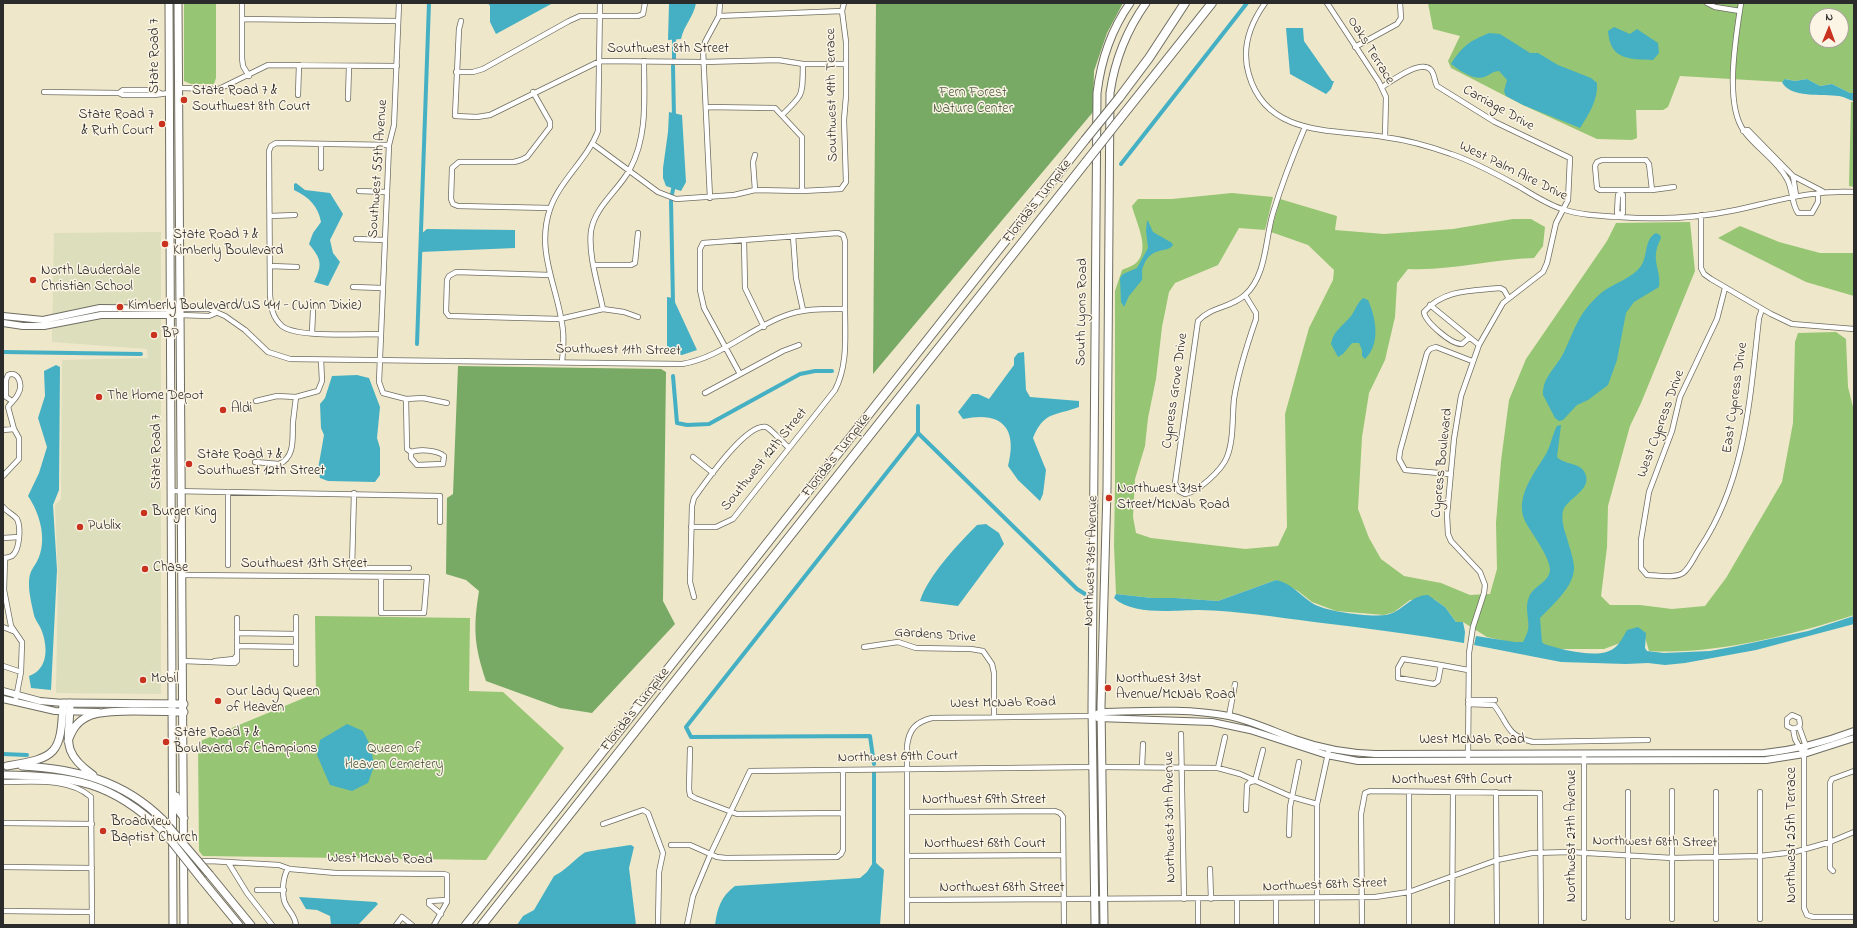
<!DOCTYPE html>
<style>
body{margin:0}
#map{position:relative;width:1857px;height:928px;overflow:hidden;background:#eee7c9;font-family:"Indie Flower",sans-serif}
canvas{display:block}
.frame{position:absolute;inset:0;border:4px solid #2b2b2b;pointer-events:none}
.north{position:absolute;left:1809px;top:8px;width:40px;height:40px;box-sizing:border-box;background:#fcf5e5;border:1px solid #a8a49b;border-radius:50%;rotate:1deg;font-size:11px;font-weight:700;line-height:16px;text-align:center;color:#2b2b2b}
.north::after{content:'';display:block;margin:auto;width:14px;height:18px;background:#c8321e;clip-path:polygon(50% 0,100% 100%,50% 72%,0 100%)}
</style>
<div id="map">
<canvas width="1857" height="928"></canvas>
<div class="frame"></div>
<div class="north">N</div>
</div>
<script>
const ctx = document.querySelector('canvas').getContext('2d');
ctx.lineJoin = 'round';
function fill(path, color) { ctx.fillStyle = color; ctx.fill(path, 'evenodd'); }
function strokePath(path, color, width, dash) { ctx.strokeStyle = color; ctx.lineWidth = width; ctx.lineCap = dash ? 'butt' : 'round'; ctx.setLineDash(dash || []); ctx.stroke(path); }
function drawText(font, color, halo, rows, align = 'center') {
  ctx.font = font + ' "Indie Flower",sans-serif'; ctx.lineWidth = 3; ctx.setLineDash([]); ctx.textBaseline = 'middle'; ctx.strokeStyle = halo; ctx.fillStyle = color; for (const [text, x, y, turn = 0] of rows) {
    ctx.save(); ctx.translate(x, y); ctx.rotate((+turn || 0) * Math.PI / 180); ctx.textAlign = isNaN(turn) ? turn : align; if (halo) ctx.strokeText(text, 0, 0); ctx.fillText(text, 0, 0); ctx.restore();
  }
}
fill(new Path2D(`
 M161,232V694L56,693L58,575L55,505L61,499L62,360L148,358L147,349L52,342L54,233Z`), '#dcdebc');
fill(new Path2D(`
 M184,3H216V78L214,84H191L184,81Z
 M1428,3H1854V93H1850L1832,84L1820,86L1807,79L1795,81L1786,79L1782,82L1680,76L1668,107L1663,110H1636L1637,138L1632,140L1597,139L1523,105L1451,68L1448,61L1460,36L1433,29ZM1817,16H1841V40H1817Z
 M1851,102H1854V187L1849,186Z
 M1232,193L1273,197L1265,230L1239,228L1218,265L1175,283L1169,292L1162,327L1156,379L1148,418L1145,446L1135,479L1133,517L1136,533L1151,538L1245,549L1278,546L1287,527L1285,414L1309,328L1333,280L1334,270L1308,245L1271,232L1280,199L1337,216L1335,230L1384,234L1453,229L1513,219H1531L1545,227L1543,246L1534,258C1491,259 1451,271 1408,269L1397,283L1395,317L1385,360L1369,393L1362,437L1358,509L1369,538L1381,559L1404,576L1441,583L1470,595L1490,594L1497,569L1496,523L1501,461L1509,400L1526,359L1607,241L1616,223L1690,222L1695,271L1641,403L1630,426L1608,506L1607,547L1601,596L1610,605H1640L1672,609L1705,606L1726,578L1782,482L1793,423L1795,342L1798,333L1836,332L1846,339L1848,387L1854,411V615C1792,635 1715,655 1649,651L1644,634L1604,649H1559L1515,643L1487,637L1463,622L1457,623L1445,607L1434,599L1410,600L1394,612L1384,615L1336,611L1312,602L1298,591L1276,580L1218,601L1175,598H1152L1116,594L1114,545L1115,485V291L1122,270C1126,268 1133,266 1136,263C1151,249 1136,223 1132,206L1138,199H1172Z
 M1740,226L1779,242L1820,253H1854V296L1806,282L1718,238Z
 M315,616L470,618L469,691L503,692L564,748L486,860L203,856L199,851L198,742L316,693Z`), '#96c574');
fill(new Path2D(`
 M876,3H1123L1107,33L1094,71L1093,112L873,374Z
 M458,366L661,369L666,372L663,601L675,624L592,713L560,708L486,681C474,645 473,628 479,591L466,580L446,574L447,498L453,494Z`), '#78aa66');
fill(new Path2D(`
 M488,3H553L496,34L490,22V6Z
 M669,3H696C694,16 684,25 681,39L668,40Z
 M1614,27L1630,34L1637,29L1658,43L1659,53L1653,60C1629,59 1610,60 1608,31Z
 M1286,28H1303L1304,41L1332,81H1334L1331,89L1326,94L1290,74Z
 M1489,33L1500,34L1530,53H1538L1558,65L1591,78L1597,83C1598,100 1589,114 1580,128L1523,105L1506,96L1504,91L1507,80L1499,71C1493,71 1490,75 1484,77C1474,81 1459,70 1451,64C1462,46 1470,41 1489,33Z
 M1785,79L1795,81L1807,79L1820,86L1832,84L1850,93H1854V101C1849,100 1845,97 1839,96C1823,94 1789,98 1782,82Z
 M669,112L682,115L686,182L681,191L666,186L663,178V168L668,132Z
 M296,183L305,190L330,193L343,214L330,240L333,253L340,262L328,286L314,282C323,264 321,259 309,244L313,233L321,222C318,206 309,197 294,190V184Z
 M1147,221H1148L1153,232L1172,243L1173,245C1167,254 1151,245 1143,267C1141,272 1143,275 1142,280L1129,296L1124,307L1121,302L1120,278L1123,274L1137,268L1148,248L1146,231Z
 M427,229L515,230V248L420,252L421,234Z
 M1656,233L1660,235L1661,238C1649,261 1662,269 1659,287L1634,302L1626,313L1617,360L1608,385L1588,400L1577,405L1563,420L1559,421L1555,418L1543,395C1542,377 1557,367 1564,352C1577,325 1577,315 1601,293C1613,283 1632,279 1641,266C1648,256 1644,239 1656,233Z
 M667,297L673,298L697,350L682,355L667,352Z
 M1363,298L1368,300C1376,318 1381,344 1365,359L1362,356V350L1359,343H1352L1343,354L1338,357L1331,344C1333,331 1343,326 1351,316C1355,311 1357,303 1363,298Z
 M1024,352L1026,390L1030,397L1079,401V407C1055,416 1044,411 1033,438L1046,470L1043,494L1040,501L1018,480L1008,466C1018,427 1001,411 963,419L958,412L972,394H978L989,399L1014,365V358L1018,353Z
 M56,365L60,367L59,490L53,505L57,570L51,690L31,688L29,676C49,669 48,646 41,629C39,624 35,620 34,615C32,606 29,594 29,585C29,569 34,569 39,557C47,537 39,512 28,496L39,473L47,447L38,418L45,396L44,371Z
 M357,375L369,378L380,407L377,438L380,448V475L375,482L328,481L320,478L318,469L324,435L321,428L320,404L325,398L332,376Z
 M1561,425L1557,457C1564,465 1580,462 1585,473C1593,490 1567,498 1563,511C1561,519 1564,530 1567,538C1569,547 1574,559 1574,568C1574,587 1552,605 1540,618L1542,642L1544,644C1560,649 1593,658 1609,651C1618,648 1623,637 1627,630L1638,627L1646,633L1645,648L1647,651L1664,653L1710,651L1732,647L1808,631L1854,616V624L1756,650L1685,663L1665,665L1648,663L1626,664L1561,662L1474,645L1476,636L1515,642H1523C1525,638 1527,634 1528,630C1530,620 1524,608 1529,597C1533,586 1550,582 1550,569C1549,556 1533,535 1526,523C1513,499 1534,474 1546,454C1551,445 1552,435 1557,426Z
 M986,524L999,533L1004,544L958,606L920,601C928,576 958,544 977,525Z
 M1276,580C1291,583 1300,595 1312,603C1326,612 1368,617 1385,615C1402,613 1410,595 1428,595L1445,607L1456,622H1463L1465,632L1464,643C1414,634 1364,628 1314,622C1276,617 1238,611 1199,610C1175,610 1133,616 1114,598L1116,594L1152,598H1175L1218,601Z
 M347,724L363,731L371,747L374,766L368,783L352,791L330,785L317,755L320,740Z
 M631,845L634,847L629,868L636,925H517L523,916L534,910L554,876C565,871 574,860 584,853C588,851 623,846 631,845Z
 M874,861L884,870L880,925H715C717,909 721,896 735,886L860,878L867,872Z
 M299,897L376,902L378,904L358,925H331L330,916L317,910L306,909Z`), '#45b0c3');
strokePath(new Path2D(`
 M674,58V35
 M673,66L674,118
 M1121,164L1247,3
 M672,194L674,185
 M671,201L673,303
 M417,344L429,3
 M3,352L141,354
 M673,376L677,423L687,425L709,424L800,374L815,371H832
 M918,406V433L1077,589L1085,594
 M3,754L27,755
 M874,764L870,736L691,737L686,727L918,433
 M874,865V773`), '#45b0c3', 4);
const street = new Path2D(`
 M242,3V58L243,66L249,76
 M399,3L394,125L389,145L379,382L383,393L406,399L423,398L447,403
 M1265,3C1250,24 1241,49 1249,75C1267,137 1333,129 1384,137C1407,140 1429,146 1451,154C1475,162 1498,175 1520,187C1533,195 1547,204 1562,209C1579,215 1601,216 1619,217C1658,220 1698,218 1736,210C1777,201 1810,190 1854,192
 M1327,3L1379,82L1386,97L1385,137
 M1707,3L1715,7L1740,11
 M1741,3C1736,36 1724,104 1744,131C1756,148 1777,160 1787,179C1793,189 1791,203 1798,213H1812L1818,202V193
 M719,16L842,11
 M242,19L398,21
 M461,21L459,29L455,116L477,117L490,115L600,61L703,62L778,60L803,64H846
 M1355,47L1397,24L1401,18L1400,3
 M456,72H473L483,69L569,21L580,16H638L643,14L645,3
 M1382,87C1392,81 1419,60 1430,69C1435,73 1434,81 1437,86L1495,122L1570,158L1568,200L1556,223L1547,263L1543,272L1503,303L1479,345L1461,396L1454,439L1447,515L1448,534L1451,541L1480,572L1485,585L1484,593L1473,627L1469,653L1468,757
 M179,88L219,89L268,65L397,66
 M44,92L119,93L123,95H154L169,93
 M533,92L550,122V127L527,157L521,160L514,162H459L452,168L451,199L453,204L458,206L550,208
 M119,93L123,90H154L160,93
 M298,95L299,65
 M348,99L349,66
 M706,107L775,108L802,137V191
 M782,115C805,93 802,95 803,64
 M1743,131L1748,130L1793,176L1796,195
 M593,144L658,192L676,199L734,195L755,190L802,191L841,189L846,182L844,120L846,96V42L842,11L844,3
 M755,155L753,162L755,190
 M321,168V144
 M1793,176L1822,191
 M1621,190H1600L1597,188L1595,166L1597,162L1602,160H1646L1649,164L1652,190
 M359,191L387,192
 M710,198L703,50L705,42L719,16L720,3
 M1620,214L1617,213L1618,195L1621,194V190H1652L1674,187
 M1701,215V268L1704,274L1711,279L1771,314L1792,324L1854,329
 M270,216L295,215
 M1620,217V214L1623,213V195L1621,194
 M793,236L796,278L803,310
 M356,239L385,240
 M744,240L745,288L764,327
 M594,265H631L635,263L638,233
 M270,266L297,267
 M550,275L456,272L449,276L447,280L446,312L449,316L560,319L603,309L624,312L638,317
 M353,287L382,288
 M1725,288L1717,319L1680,397L1672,431L1649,492L1641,540V568L1647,575C1656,575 1674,579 1683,573C1690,568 1695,555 1700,548C1746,479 1750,397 1759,318L1762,309
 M1245,295L1256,313V319C1247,345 1238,372 1234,399C1232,418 1234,439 1227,457C1222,470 1198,492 1185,494L1179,491L1175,483L1198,321C1212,306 1231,308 1245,295C1267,275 1265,239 1273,213C1282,183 1293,155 1305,127
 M1430,305L1479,345
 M180,309H209L225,316L245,330L268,352L290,359L682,364C720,358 749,329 784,316C804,308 825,309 845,309
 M603,309C598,285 588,254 591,231C595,206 619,190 630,169C648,135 644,98 644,61
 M180,315L209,316L216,313
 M312,333L313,311
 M380,334C359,334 297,338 282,326C272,317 271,307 270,295L269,151L271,146L276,143L389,145
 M1469,338L1462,344C1452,345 1425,322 1424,312C1444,289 1471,291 1500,288L1504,290L1508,297
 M562,362C563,352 564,341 563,331C559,289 535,253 550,209C560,180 587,160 598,131L600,3
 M705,393L783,351L799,345
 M406,399L407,449L411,452C420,449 437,450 444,456L443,464L417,465L411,458V452
 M256,401L277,396L296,397L318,391L322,381L321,360
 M3,430L14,429
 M693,457L713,473
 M255,462L279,464C296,457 292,436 293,422C294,414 295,405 296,397
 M1450,474L1405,470L1399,459L1400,451L1427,353L1430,349L1436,347L1472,361
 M3,476L19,459V438L14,429L8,407C11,402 16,399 18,394C23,386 19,370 8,375L6,380V397L12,401
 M172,491L440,496V522
 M354,493L352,568H409
 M3,507C7,512 13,514 17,519C21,527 20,550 12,556C10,557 6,558 3,558
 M691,527H716L733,519L835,390C848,365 845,336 845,309C845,286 845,263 845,241L843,235L838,233L703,243L700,249V290L704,308L740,374
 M3,538L19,537
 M5,558L4,590L11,626L22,642L21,672L16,698
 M228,565V492
 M182,575L427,577L424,613H381V577
 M694,597L690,582L692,506L694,498C705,483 746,423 766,427C770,428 784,444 789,448
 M296,617V664
 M3,627L13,631
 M237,633L296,634
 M237,646L296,647
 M864,647L898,642L916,648L971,649L983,651L992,664L994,673V717
 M1403,659L1441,665L1438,681L1434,684L1398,678V668Z
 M183,661L235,663L237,661V618
 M215,661L234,659L237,655
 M1441,665L1468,670
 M3,666L21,672
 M1468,700H1495
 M1468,704L1494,705C1509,724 1506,736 1533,742L1648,740
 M1229,716L1235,684
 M1799,727L1793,729L1787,726V719L1792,715L1799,718L1800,724L1799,727L1806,746L1804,754V908L1807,915L1813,917H1854
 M1793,729L1795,739L1801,750
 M1181,734L1184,899
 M690,749L689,789L690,795L695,798L737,814L843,813
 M1584,757V918
 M1102,767L1218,768L1240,774L1292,797L1317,804
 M1142,767L1143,744
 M1218,768L1225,737
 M3,782C31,782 68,777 91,797L92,925
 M1672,791V919
 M1409,792V925
 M1496,792L1497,925
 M1760,792V919
 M1246,810L1247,785L1250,782L1255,781L1263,750
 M907,812L1055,811L1060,813L1063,817L1064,925
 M3,823L92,824
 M603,824L643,810L648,813L663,853L659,872L658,925
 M1289,835L1290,807L1299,762
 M671,845H690L717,857L726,858L837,857L841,854L843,850V770
 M907,856L1063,855
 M187,862L210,861L279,865L290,869L336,873L444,874L447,875V902L434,925
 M228,862L247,893L272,925
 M3,867L92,868
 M288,869C283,876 282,891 284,900C286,909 295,914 296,925
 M1210,869L1211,899
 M1833,871L1830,868V783L1832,779L1854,771
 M257,890H284
 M1276,899V925
 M907,900L1375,897L1409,892L1497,860L1532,853L1570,852L1672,858L1760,856L1795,852L1830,842L1854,832
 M3,911L92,912
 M441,914L429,904V901L447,900
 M1628,917V792
 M1716,919V792
 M396,925L402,917L412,925
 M687,925L693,896L711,853L750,771L1093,767
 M907,925V746C909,729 916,722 932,718L1093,716
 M1198,925V899
 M1237,925V899
 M1317,925V804L1329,749
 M1362,925L1361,814L1365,793L1370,791L1540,793L1541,925
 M1452,925L1453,792`);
const secondary = new Path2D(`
 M3,316L43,320L100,308L180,309
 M3,323L23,326H44L101,315H180
 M3,691L40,701L63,703
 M3,699L55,711L98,712
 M1093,716L1101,712C1144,711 1187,708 1229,716C1252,721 1273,731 1295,739C1320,748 1348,753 1375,754L1764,753C1795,750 1825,742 1854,731
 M1098,718L1212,722L1250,730L1327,755L1358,761L1766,760L1804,754L1854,738`);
const primary = new Path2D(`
 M169,3L173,925
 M178,3L184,925
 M70,703C70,739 59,751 93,775
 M68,741C72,730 77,721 89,716C105,708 163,712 184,712
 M7,766C57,758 61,754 63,703L184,704
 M22,766C76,769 123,780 163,820
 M3,775C74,776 111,781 164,832
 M176,796L178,810L184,818
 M210,875L251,925
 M202,880L239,925
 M1095,925L1092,708L1097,93C1101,60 1111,30 1130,3
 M1104,925L1101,706L1107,489L1110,93C1115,59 1126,31 1146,3`);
const highway = new Path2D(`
 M1119,98L1149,58L1185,3
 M1119,120L1212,3
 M466,925L1085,140
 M482,925L1086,162`);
strokePath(street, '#6f6d62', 6);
strokePath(secondary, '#6f6d62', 8);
strokePath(primary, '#6f6d62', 9);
strokePath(highway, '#6f6d62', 10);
strokePath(street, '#fff', 4.5);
strokePath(secondary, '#fff', 6);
strokePath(primary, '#fff', 7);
strokePath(highway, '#fff', 8);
const primaryBridge = new Path2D(`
 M163,820L210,875
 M164,832L202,880`);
const highwayBridge = new Path2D(`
 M1085,140L1119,98
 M1086,162L1119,120`);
strokePath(primaryBridge, '#6f6d62', 9, []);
strokePath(highwayBridge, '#6f6d62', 10, []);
strokePath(primaryBridge, '#fff', 7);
strokePath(highwayBridge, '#fff', 8);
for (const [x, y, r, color] of [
 [184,100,4,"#c8321e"],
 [162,124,4,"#c8321e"],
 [165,244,4,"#c8321e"],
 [33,280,4,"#c8321e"],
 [120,307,4,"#c8321e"],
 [154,335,4,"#c8321e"],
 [99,397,4,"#c8321e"],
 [223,410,4,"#c8321e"],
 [189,464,4,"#c8321e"],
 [1109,498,4,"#c8321e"],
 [144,513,4,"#c8321e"],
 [80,527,4,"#c8321e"],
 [145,569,4,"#c8321e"],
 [143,680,4,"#c8321e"],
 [1108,688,4,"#c8321e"],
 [218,701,4,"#c8321e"],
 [166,742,4,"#c8321e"],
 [103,831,4,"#c8321e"]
]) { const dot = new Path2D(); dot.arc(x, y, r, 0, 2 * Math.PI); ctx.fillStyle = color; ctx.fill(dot); strokePath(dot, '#fcf5e5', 1.5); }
drawText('14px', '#2b2b2b', '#fcf5e5', [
 ["Southwest 8th Street",668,50],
 ["Oaks Terrace",1370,51,58],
 ["State Road 7",156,56,-90],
 ["Southwest 49th Terrace",833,95,-91],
 ["Carriage Drive",1498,109,29],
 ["Southwest 55th Avenue",379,169,-86],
 ["West Palm Aire Drive",1513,172,26],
 ["Florida's Turnpike",1038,202,-52],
 ["South Lyons Road",1083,312,-89],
 ["Southwest 11th Street",618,351,1],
 ["Cypress Grove Drive",1176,391,-82],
 ["East Cypress Drive",1736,398,-82],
 ["West Cypress Drive",1662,424,-70],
 ["State Road 7",158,452,-90],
 ["Florida's Turnpike",837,456,-52],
 ["Southwest 12th Street",765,460,-51],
 ["Cypress Boulevard",1443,463,-84],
 ["Northwest 31st Avenue",1092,561,-88],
 ["Southwest 13th Street",304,565],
 ["Gardens Drive",935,636,4],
 ["West McNab Road",1003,704,-1],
 ["Florida's Turnpike",636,710,-52],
 ["West McNab Road",1472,741],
 ["Northwest 69th Court",898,758,-1],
 ["Northwest 69th Court",1452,781],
 ["Northwest 69th Street",984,801],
 ["Northwest 30th Avenue",1171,817,-91],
 ["Northwest 25th Terrace",1793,835,-90],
 ["Northwest 27th Avenue",1573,836,-90],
 ["Northwest 68th Street",1655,843,1],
 ["Northwest 68th Court",985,845],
 ["West McNab Road",380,860,1],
 ["Northwest 68th Street",1325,886,-2],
 ["Northwest 68th Street",1002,889]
]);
drawText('14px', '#2b2b2b', '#fcf5e5', [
 ["State Road 7 &",192,92],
 ["Southwest 8th Court",192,108],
 ["State Road 7",154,116,"right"],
 ["& Ruth Court",154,132,"right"],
 ["State Road 7 &",173,236],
 ["Kimberly Boulevard",173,252],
 ["North Lauderdale",41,272],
 ["Christian School",41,288],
 ["Kimberly Boulevard/US 441 - (Winn Dixie)",128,307],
 ["BP",162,335],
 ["The Home Depot",107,397],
 ["Aldi",231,410],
 ["State Road 7 &",197,456],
 ["Southwest 12th Street",197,472],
 ["Northwest 31st",1117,490],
 ["Street/McNab Road",1117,506],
 ["Burger King",152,513],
 ["Publix",88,527],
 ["Chase",153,569],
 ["Mobil",151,680],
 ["Northwest 31st",1116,680],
 ["Avenue/McNab Road",1116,696],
 ["Our Lady Queen",226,693],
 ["of Heaven",226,709],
 ["State Road 7 &",174,734],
 ["Boulevard of Champions",174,750],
 ["Broadview",111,823],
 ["Baptist Church",111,839]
], 'left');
drawText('14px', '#4b5941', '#fcf5e5', [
 ["Fern Forest",973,94],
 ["Nature Center",973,110],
 ["Queen of",394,750],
 ["Heaven Cemetery",394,766]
]);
</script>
